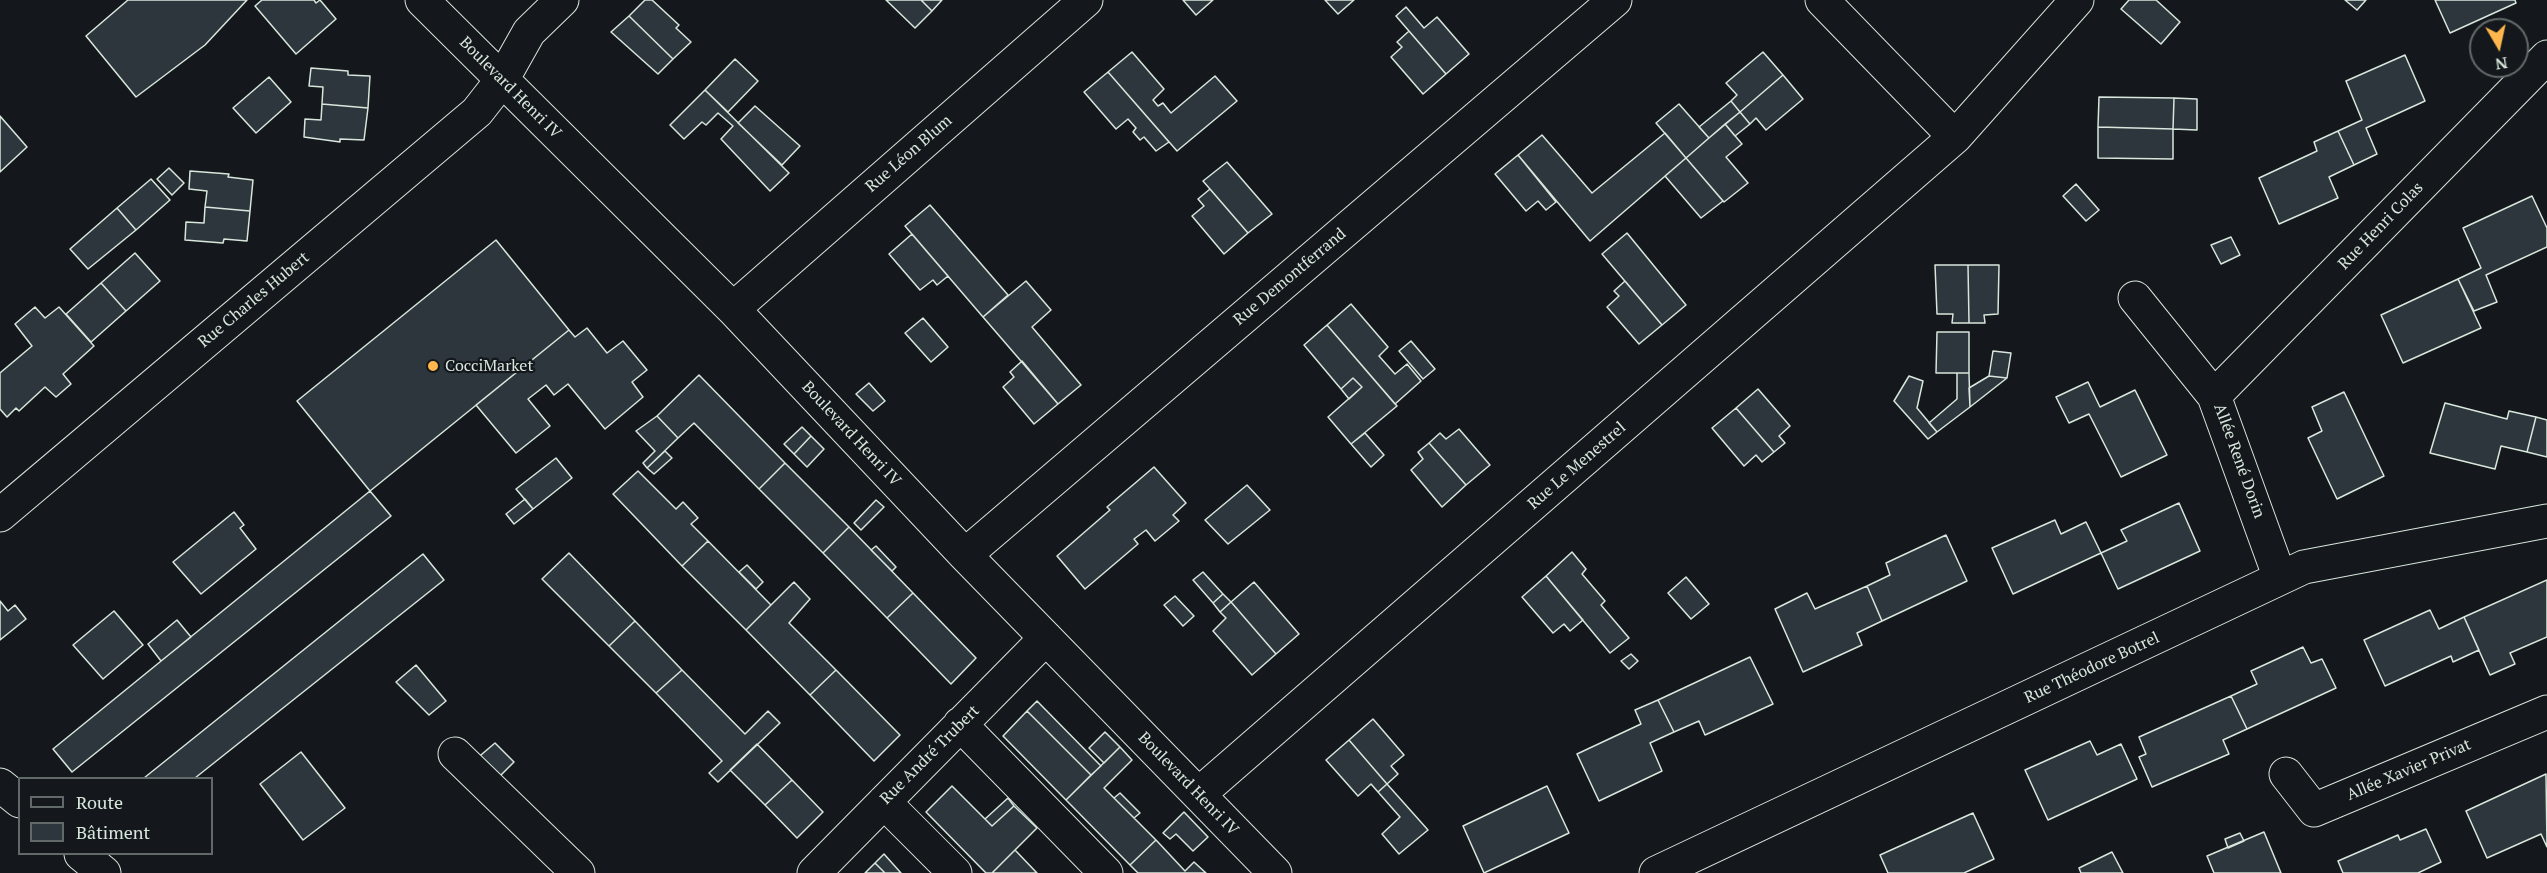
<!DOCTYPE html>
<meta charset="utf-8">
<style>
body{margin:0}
#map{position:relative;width:2547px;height:873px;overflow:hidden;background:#14181c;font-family:"PT Serif",serif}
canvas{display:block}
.legend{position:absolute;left:18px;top:777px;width:195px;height:78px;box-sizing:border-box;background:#14181c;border:2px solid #626a69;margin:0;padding:8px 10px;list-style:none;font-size:18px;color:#d8e6dc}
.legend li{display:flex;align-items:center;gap:12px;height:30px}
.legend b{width:30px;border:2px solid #626a69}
.north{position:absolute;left:2469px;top:18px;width:60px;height:60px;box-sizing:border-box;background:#14181c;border:2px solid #626a69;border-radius:50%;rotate:171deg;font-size:16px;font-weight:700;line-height:24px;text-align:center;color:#d8e6dc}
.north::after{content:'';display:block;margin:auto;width:21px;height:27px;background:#ffb74d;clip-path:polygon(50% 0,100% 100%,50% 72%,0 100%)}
</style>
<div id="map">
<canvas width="2547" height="873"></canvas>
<ul class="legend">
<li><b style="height:8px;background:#14181c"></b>Route</li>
<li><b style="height:16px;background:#2c363c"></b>Bâtiment</li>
</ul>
<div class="north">N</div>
</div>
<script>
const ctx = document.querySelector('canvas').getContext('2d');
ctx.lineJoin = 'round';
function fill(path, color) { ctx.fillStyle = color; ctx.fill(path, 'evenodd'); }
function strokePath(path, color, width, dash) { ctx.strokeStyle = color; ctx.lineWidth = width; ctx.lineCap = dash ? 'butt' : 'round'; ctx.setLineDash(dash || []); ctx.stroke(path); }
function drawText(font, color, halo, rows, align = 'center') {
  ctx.font = font + ' "PT Serif",serif'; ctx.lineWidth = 4.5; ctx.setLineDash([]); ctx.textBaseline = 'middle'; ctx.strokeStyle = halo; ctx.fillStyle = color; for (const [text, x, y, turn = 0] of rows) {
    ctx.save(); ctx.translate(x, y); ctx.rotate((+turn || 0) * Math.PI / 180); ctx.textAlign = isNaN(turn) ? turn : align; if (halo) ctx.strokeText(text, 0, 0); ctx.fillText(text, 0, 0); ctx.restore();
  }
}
const building = new Path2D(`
 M128,0H247L205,45L136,97L86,36Z
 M262,0H314L316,3L320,0L336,19L296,54L255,6Z
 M645,0H652L679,25L676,28L691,42L673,59L629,16Z
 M886,0H921L932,11L915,28Z
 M921,0H942L932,11Z
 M1183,0H1213L1196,15Z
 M1325,0H1354L1338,14Z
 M2129,0H2156L2180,22L2161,44L2121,9Z
 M2345,0H2366L2357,10Z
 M2435,0H2515L2516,3L2450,33Z
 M1406,7L1424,28L1437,17L1469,54L1446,74L1396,16Z
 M629,16L673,59L658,74L611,32Z
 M1409,31L1446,74L1423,94L1391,57L1402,47L1397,42Z
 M1132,52L1164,89L1153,100L1158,106L1163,103L1171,113L1215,76L1237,101L1177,151L1108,72Z
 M1763,52L1783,75L1740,112L1731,101L1737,95L1726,83Z
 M2405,55L2425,101L2366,128L2377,154L2354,165L2338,131L2362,120L2346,81Z
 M735,59L758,81L728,112L705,90Z
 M311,68L348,71V75L370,76L368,108L322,104L323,87L309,86Z
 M1108,72L1169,142L1156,151L1144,137L1140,140L1133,132L1136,128L1128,119L1116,129L1084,92Z
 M1783,75L1803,99L1766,130L1756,118L1750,124L1740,112Z
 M269,77L291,102L256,133L233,108Z
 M705,90L789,173L770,191L721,139L733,126L718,113L706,125L702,122L684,139L670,125Z
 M2099,97L2174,98L2173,129L2098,127Z
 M2174,98L2197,99V130L2173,129Z
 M1731,101L1740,112L1709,138L1699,127Z
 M322,104L368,108L364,140L340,139V142L304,137L305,119L321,120Z
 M1679,104L1709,138L1686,158L1656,123Z
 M755,106L800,146L782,165L738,123Z
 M1740,112L1750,124L1735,136L1725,124Z
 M0,116L27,147L0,172Z
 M1725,124L1742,144L1726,157L1748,183L1724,202L1686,158Z
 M2098,127L2173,129V159L2098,158Z
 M2338,131L2354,165L2329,177L2338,198L2279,224L2259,178L2317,151L2314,142Z
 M1665,133L1686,158L1590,241L1518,155L1542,135L1592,193Z
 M1518,155L1556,202L1546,210L1538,201L1526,211L1495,174Z
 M1686,158L1723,201L1701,218L1665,176Z
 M1227,162L1272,214L1248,233L1203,181Z
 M169,168L184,183L172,195L157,179Z
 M190,171L229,174L228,177L253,180L250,211L205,207L207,191L189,189Z
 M151,179L170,200L136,230L117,208Z
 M2076,184L2099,210L2086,221L2063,196Z
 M1210,189L1248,233L1224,254L1192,216L1204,206L1198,199Z
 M2532,196L2547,228V247L2486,275L2497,302L2474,311L2458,279L2481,268L2463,228Z
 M930,205L1008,295L983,317L905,226Z
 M205,207L250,211L247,241L224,239L223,243L185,240L186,222L204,223Z
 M117,208L136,230L88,269L70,249Z
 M1627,233L1686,305L1662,325L1602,254Z
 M912,234L948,276L937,285L933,280L920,290L889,254Z
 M2231,237L2240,255L2221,264L2211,245Z
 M496,240L569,330L370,491L297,401Z
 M135,253L160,281L126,311L101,283Z
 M1935,265H1968L1969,323H1952L1953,314H1937Z
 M1968,265H1999L1998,314L1984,315L1985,323H1969Z
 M2458,279L2481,328L2403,363L2381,315Z
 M1026,281L1051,310L1032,327L1081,385L1058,404L983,317Z
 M1625,281L1662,325L1639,344L1607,307L1619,296L1614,291Z
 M101,283L126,311L91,342L66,314Z
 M1351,304L1388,347L1379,356L1395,374L1407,364L1421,381L1395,404L1327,325Z
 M35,307L45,318L59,307L94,346L63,374L71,384L56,397L45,387L19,411L16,408L7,417L0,409V373L32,346L15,324Z
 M923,318L948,347L931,362L905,333Z
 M1327,325L1397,406L1351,444L1328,417L1362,387L1353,378L1341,389L1304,345Z
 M587,328L607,353L623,341L647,370L632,382L643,397L605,429L568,384L554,395L546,385L528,399L550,426L516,453L476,405L569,330L575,337Z
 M1937,332H1969V373H1936Z
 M1411,341L1435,369L1423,379L1399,351Z
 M1993,351L2011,353L2007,378L1989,376Z
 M1022,361L1058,404L1034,424L1003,387L1014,377L1010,372Z
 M1957,373H1969L1970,407L1937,432L1929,423L1957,399Z
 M699,375L785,463L759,489L694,423L678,438L657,416Z
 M1909,376L1923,381L1917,408L1937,432L1928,439L1894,401Z
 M1989,376L2007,378L1970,407L1969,388Z
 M1353,378L1362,387L1349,399L1341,389Z
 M2088,382L2100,407L2135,390L2167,455L2121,477L2089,414L2069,423L2056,397Z
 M869,383L885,401L873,411L856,394Z
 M1758,389L1790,426L1779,436L1785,443L1774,452L1736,408Z
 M2344,392L2384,476L2337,499L2308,438L2322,431L2312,407Z
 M2445,403L2507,419L2509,411L2536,417L2527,452L2501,446L2495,469L2430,453Z
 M1736,408L1774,452L1762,462L1756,455L1744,466L1712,428Z
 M657,416L678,438L647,468L643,463L655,451L636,431Z
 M2536,417L2547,420V457L2527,452Z
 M802,427L811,436L794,454L784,444Z
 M1459,429L1490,465L1466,485L1429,443L1440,433L1446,439Z
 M1365,433L1384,455L1371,467L1351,444Z
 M811,436L824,449L807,467L794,454Z
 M1429,443L1466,485L1442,507L1411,470L1423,459L1418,452Z
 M665,451L672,458L654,474L647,468Z
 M556,458L572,478L533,509L516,489Z
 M785,463L849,527L823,553L759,489Z
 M1154,467L1186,503L1173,515L1179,521L1155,541L1146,530L1134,539L1138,544L1085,589L1057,556L1110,510L1107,507Z
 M638,471L676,509L683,502L698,518L691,524L708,541L682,566L613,494Z
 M1247,485L1270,510L1228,544L1205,520Z
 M370,491L391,516L72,772L53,749Z
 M525,499L533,509L514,524L506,514Z
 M876,500L884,507L861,530L854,523Z
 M2179,503L2200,551L2118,589L2101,553L2127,541L2121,530Z
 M234,512L244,525L240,528L256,549L201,594L173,562Z
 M2055,520L2061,534L2086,522L2101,553L2013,594L1992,548Z
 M849,527L913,593L887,618L823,553Z
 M1946,535L1967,581L1882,621L1867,586L1890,575L1886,563Z
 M708,541L771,605L746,630L682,566Z
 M876,546L896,567L892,571L871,550Z
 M1572,552L1586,569L1582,574L1605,601L1601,605L1629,638L1610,653L1546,576Z
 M569,553L635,621L609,646L542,579Z
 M423,554L444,580L195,778H144Z
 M747,565L763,582L756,589L739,572Z
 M1203,572L1223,594L1213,603L1193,580Z
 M1546,576L1583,620L1570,631L1564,624L1553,633L1522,597Z
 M1686,577L1709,604L1691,619L1668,593Z
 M2547,580V637L2510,653L2515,664L2490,675L2464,617Z
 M794,582L810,599L789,623L836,670L810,695L746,630Z
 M1254,582L1299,634L1276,654L1231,602Z
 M1867,586L1882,621L1857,633L1862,645L1803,672L1775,609L1807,593L1815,609Z
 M913,593L976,658L951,684L887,618Z
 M1223,594L1231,602L1220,612L1213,603Z
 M1175,596L1194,616L1183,626L1164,605Z
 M0,601L8,611L15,605L26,619L0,640Z
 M1231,602L1276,654L1252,675L1213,631L1226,618L1220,612Z
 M2430,610L2439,629L2464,617L2479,650L2453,662L2451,656L2385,686L2364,640Z
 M114,611L143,645L103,679L73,645Z
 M177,620L191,637L161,661L148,644Z
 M635,621L682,670L656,693L609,646Z
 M2303,647L2311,663L2322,659L2336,688L2247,729L2231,696L2257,684L2251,671Z
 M1631,654L1638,661L1629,669L1621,661Z
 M1750,657L1773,704L1705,735L1699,721L1674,732L1658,700Z
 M416,665L446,701L429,715L396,682Z
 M682,670L745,734L768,711L780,723L718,782L709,773L722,761L656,693Z
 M836,670L900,735L874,761L810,695Z
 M2231,696L2247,729L2223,740L2229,754L2152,787L2139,757L2146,754L2139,737Z
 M1658,700L1674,732L1650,743L1662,771L1599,801L1577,754L1641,724L1635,710Z
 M1037,701L1101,766L1091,775L1027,711Z
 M1027,711L1091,775L1066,800L1003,736Z
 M1373,719L1404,755L1391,766L1398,774L1387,784L1349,740Z
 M1105,732L1120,747L1104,763L1089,748Z
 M1349,740L1387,784L1378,792L1371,784L1358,796L1326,760Z
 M2090,741L2097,755L2121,744L2137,779L2048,820L2025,770Z
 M495,743L514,762L496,780L475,760Z
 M757,744L792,780L765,805L730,770Z
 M1120,747L1132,760L1104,788L1156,840L1130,865L1066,800Z
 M301,752L345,808L303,840L260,784Z
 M2546,774L2547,847L2541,834L2487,858L2466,811Z
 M792,780L823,812L797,838L765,805Z
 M1387,784L1428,830L1399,854L1382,834L1400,817L1378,792Z
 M952,786L992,826L1014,806L1037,828L992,873H986L926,812Z
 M1547,786L1569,833L1484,873L1463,826Z
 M1120,793L1140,813L1134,818L1114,798Z
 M1008,798L1014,806L992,826L985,819Z
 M1184,812L1208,837L1193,851L1176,834L1170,839L1163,833Z
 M1973,813L1994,859L1964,873H1888L1880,855Z
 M2426,829L2441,862L2418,873H2343L2338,861L2398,835L2400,840Z
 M2264,832L2281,873H2214L2207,856Z
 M2240,833L2244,841L2228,848L2225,839Z
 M1156,840L1185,871L1194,862L1206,873H1138L1130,865Z
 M1015,850L1037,873H992Z
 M2112,852L2123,873H2081L2079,868Z
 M884,854L901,873H885L875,863Z
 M875,863L885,873H865Z`);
fill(building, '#2c363c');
strokePath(building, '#d8e6dc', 1.5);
const minor = new Path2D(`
 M422,0L733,309L965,555L1275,873
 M1822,0L1955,137
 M2135,298L2214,396L2280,578
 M733,309L1086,0
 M2214,396L2547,57
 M0,515L477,112L502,80L529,32L562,0
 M965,555L1615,0
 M960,724L1106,873
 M455,754L578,873
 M2286,774L2314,810L2547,712
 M0,785L20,801
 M1199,794L1955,137L2077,0
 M884,802L955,873
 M81,854L104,873
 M814,873L1046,638
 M1656,873L2304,567L2547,521`);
strokePath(minor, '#d8e6dc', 35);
strokePath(minor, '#14181c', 33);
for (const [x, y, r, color] of [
 [433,366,6,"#ffb74d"]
]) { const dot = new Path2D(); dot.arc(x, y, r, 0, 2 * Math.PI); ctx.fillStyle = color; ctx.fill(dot); strokePath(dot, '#14181c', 2); }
drawText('16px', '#d8e6dc', '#14181c', [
 ["Boulevard Henri IV",510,88,45],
 ["Rue Léon Blum",909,154,-41],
 ["Rue Henri Colas",2381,226,-46],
 ["Rue Demontferrand",1290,277,-40],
 ["Rue Charles Hubert",254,300,-40],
 ["Boulevard Henri IV",851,434,47],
 ["Allée René Dorin",2239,461,70],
 ["Rue Le Menestrel",1577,466,-41],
 ["Rue Théodore Botrel",2092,668,-25],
 ["Rue André Trubert",930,755,-45],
 ["Allée Xavier Privat",2409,770,-23],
 ["Boulevard Henri IV",1188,784,46]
]);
drawText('16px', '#d8e6dc', '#14181c', [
 ["CocciMarket",445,366]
], 'left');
</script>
